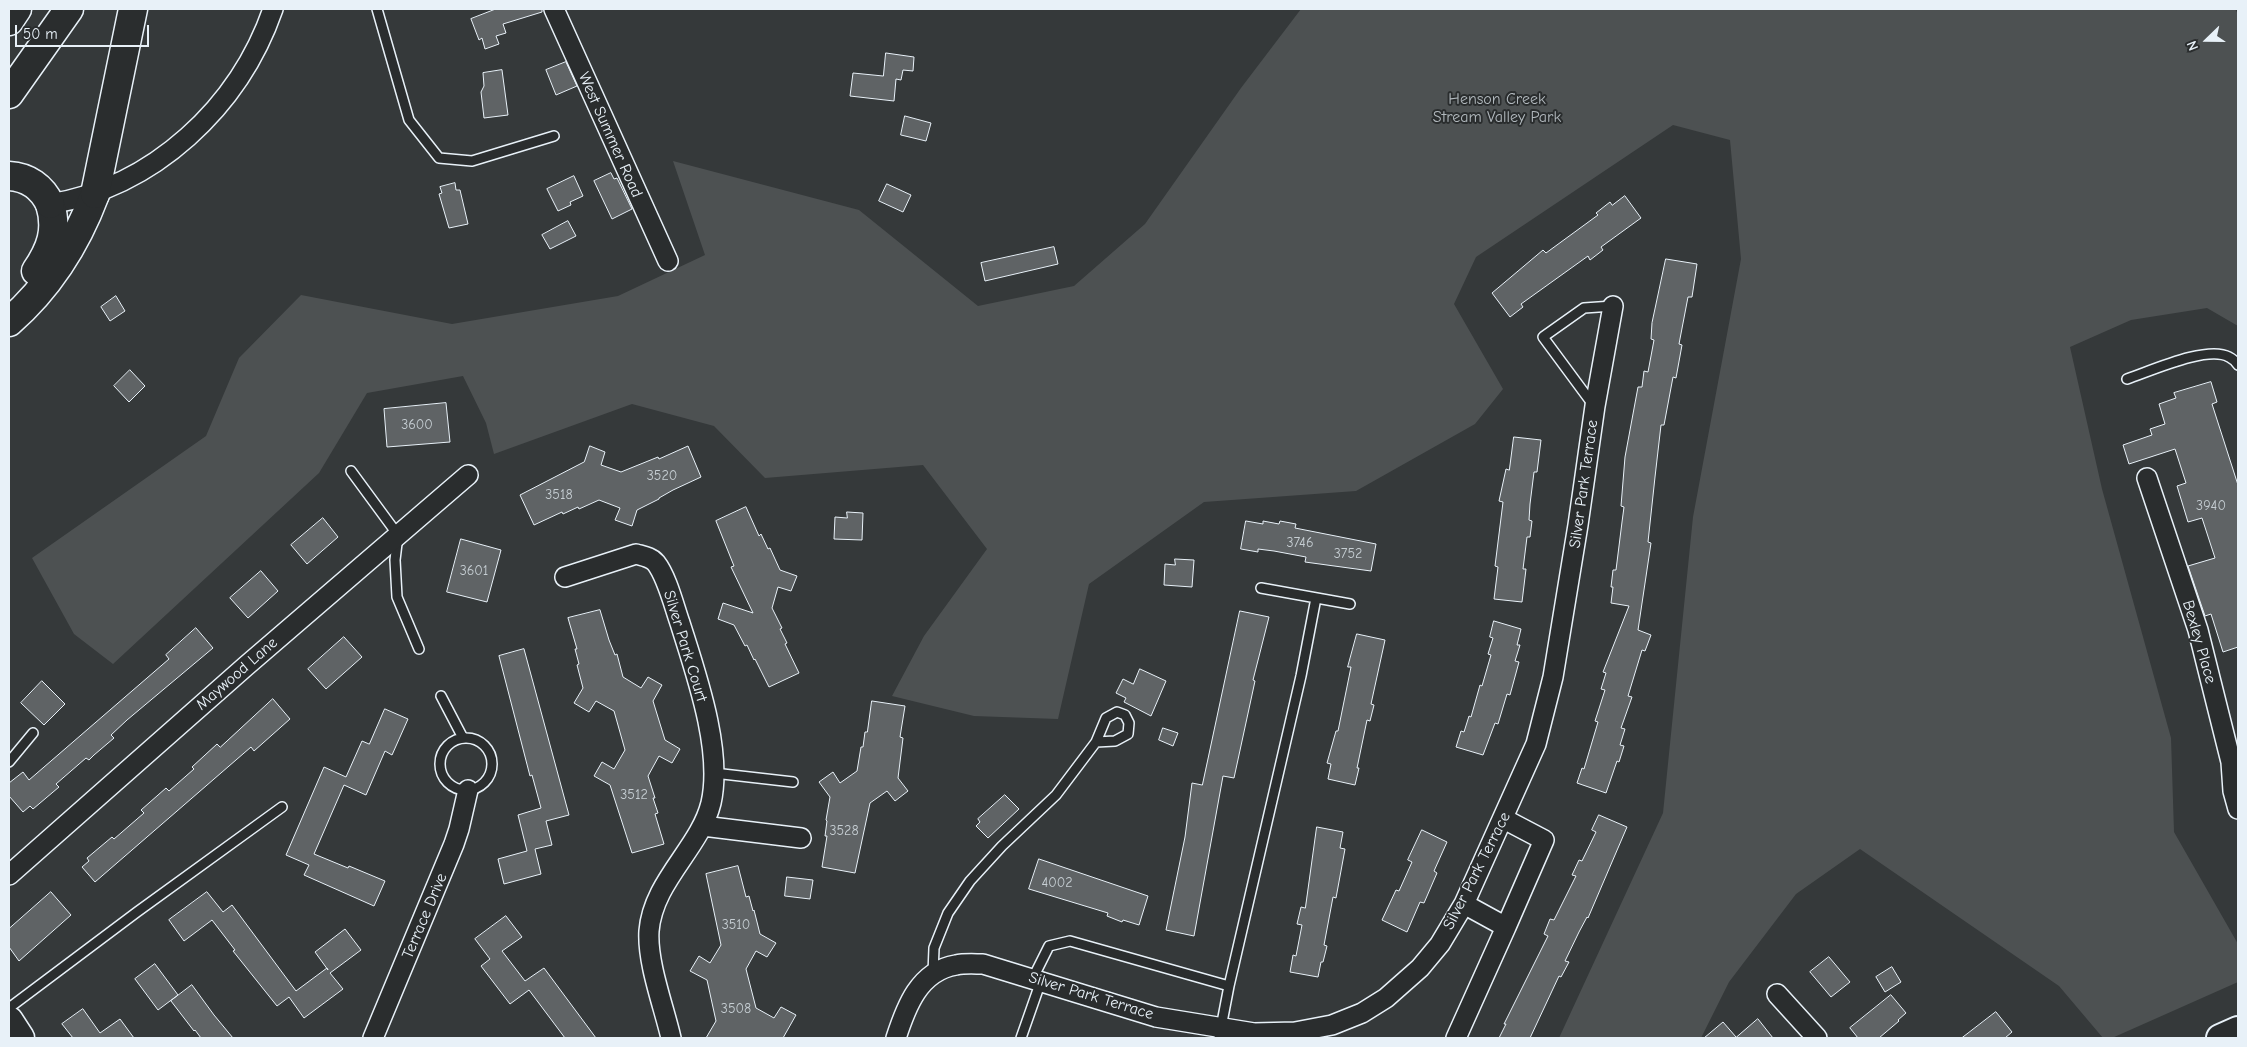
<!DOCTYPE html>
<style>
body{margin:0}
#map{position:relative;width:2247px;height:1047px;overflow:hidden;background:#35393a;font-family:"Comic Neue",sans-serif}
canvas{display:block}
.frame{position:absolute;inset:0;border:10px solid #e8f1f8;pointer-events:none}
.north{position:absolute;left:2182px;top:15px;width:50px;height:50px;-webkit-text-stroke:4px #2a2d2e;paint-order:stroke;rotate:248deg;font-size:14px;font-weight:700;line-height:20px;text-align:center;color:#e8f1f8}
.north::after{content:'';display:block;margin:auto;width:18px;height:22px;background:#e8f1f8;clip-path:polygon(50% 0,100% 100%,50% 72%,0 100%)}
.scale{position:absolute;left:15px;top:25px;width:134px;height:22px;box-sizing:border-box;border:2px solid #e8f1f8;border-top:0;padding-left:6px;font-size:15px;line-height:18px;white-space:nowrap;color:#e8f1f8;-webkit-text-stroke:4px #2a2d2e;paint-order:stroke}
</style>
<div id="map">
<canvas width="2247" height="1047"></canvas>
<div class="frame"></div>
<div class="north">N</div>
<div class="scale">50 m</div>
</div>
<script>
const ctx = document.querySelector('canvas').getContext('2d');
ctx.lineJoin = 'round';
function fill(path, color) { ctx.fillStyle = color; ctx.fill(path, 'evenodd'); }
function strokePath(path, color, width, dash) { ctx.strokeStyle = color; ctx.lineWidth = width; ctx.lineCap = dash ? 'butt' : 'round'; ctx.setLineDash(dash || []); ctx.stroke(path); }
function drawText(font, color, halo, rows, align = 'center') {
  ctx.font = font + ' "Comic Neue",sans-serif'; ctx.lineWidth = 4; ctx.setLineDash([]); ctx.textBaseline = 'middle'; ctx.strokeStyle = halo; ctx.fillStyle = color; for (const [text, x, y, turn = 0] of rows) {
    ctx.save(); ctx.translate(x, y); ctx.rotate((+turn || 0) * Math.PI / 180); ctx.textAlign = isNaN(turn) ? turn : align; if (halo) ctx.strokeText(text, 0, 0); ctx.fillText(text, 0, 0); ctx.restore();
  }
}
fill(new Path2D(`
 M1301,9H2235L2238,14V326L2207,308L2131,320L2070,347L2102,489L2171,738L2174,832L2238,944V982L2112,1038H2103L2059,986L1860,849L1796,894L1729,982L1701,1038H1559L1663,813L1693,517L1741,259L1730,140L1673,125L1476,257L1454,304L1503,389L1475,424L1356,491L1204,502L1089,584L1058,719L974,716L892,696L924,636L987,549L923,465L765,478L714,426L632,404L494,454L486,423L463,376L367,393L319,473L113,664L74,634L32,558L206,436L239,358L301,295L452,324L618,296L705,255L673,161L859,210L978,306L1074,286L1145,224L1241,88Z`), '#4d5152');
const building = new Path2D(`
 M496,9H542V12L503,24L506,33L496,36L499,44L485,49L482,38L479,40L471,19Z
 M886,53L914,57L913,71L903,70L901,80L896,79L894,101L850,96L853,73L883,76Z
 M566,62L577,86L556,95L546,70Z
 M502,70L508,115L484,118L481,92L484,86L483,73Z
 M905,116L931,123L926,141L901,135Z
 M611,173L614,179L617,178L632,209L612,219L594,181Z
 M574,176L583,196L570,202L571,205L558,211L547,189Z
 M455,183L456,190H460L468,224L449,228L439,194L442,193L440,187Z
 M887,184L911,195L903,212L879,201Z
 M1625,196L1641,218L1601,247L1603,250L1590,260L1588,256L1521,304L1523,307L1510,317L1492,293L1543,250L1546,253L1598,215L1596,213L1610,202L1612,205Z
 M568,221L576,236L550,249L542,235Z
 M1054,247L1058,264L985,281L981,263Z
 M1666,259L1697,264L1692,297H1688L1679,344L1682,345L1676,378L1673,377L1664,425H1661L1655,477L1648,542L1651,543L1638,630L1651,635L1645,651L1642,650L1628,696L1632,697L1621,728L1625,729L1620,745L1624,746L1619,762L1617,761L1606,793L1577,783L1582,768L1584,769L1598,722L1595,721L1605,690L1601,689L1606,673L1603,672L1629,606L1611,603L1613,587H1611L1613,570H1616L1622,522L1624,507L1621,506L1625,457L1638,387H1642L1644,371L1648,372L1654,340L1651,339L1652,323Z
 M116,296L125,311L110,321L101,307Z
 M130,370L145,386L129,402L114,386Z
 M2211,382L2217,402L2212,404L2238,485V647L2223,652L2211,614L2205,616L2188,566L2215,558L2202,518L2188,522L2177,486L2186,483L2175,449L2129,464L2123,445L2152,435L2150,429L2165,424L2159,404L2176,398L2174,393Z
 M446,403L450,442L387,447L384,409Z
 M1514,437L1541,440L1537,472H1534L1530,504L1529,520L1532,521L1530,537H1527L1523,569H1526L1522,602L1494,599L1498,567L1495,566L1503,502L1499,501L1506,469L1509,470Z
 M590,446L605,452L601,465L621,472L658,457L659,459L688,446L701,477L673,490L659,498V499L637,510L632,526L615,520L620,508L599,500L579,509L578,507L563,514L562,512L534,525L520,495L584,462Z
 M746,507L759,536L761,534L768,549L770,548L780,570L797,576L791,591L778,587L772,608L782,628L780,629L787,643L785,644L799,673L769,687L755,659L754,660L747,645L745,646L734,625L718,619L723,603L753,613L731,567L734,566L716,521Z
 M847,512L863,513L862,540L834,539L835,517L847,518Z
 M323,518L338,537L307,564L291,545Z
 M1246,521L1263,524V521L1279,524L1280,521L1296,524L1295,528L1376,544L1371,571L1305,562L1306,557L1274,551L1258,549V552L1241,549Z
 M461,539L501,550L487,602L447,592Z
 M1175,559L1194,560L1192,587L1164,585L1165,564L1175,565Z
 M261,571L278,591L248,618L230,598Z
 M600,610L609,640L615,655L617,654L623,677L641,688L648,677L662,685L653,701L665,740L680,749L672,763L659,756L648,776L655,798H653L658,813L655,814L664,844L632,853L610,785L594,776L602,762L614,769L625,750L614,711L596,701L589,712L574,703L583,688L577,665L579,664L575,649H577L568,618Z
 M1240,611L1269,617L1253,680L1255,681L1234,778L1223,776L1194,936L1166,930L1185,837L1192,783L1202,785Z
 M1494,621L1521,629L1517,645H1520L1515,661L1519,662L1510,695L1507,694L1498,724L1495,723L1483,755L1456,747L1461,731L1464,732L1469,716L1471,717L1480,685L1482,686L1491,655L1488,654L1493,638L1490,637Z
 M196,628L213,648L127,720L111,735L114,738L94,755L89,760L86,758L56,784L59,787L33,809L30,806L23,812L9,796V783L23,772L29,780L169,659L166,655Z
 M1357,634L1385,640L1371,704L1374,705L1370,721L1367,720L1357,768H1359L1355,785L1328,779L1331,764L1327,763L1336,731H1338L1351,667H1348Z
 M344,637L362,657L326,689L308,669Z
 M524,649L569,815L546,821L552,845L535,849L541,874L504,884L498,859L527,851L518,815L541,808L532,775L530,776L499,656Z
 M1140,669L1166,681L1151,716L1124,702L1126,698L1116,693L1123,679L1133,684Z
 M42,681L65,704L44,725L21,703Z
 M273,699L290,719L254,751L251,747L95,882L82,867L89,861L87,858L112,837L114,839L144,813L141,810L166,788L169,791L194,769L192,767L217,744L220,747Z
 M872,701L905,706L900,737L903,738L898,778L908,791L895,801L887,791L870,803L855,873L822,867L827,836H825L827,821L826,820L830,797L819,782L833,772L840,783L857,771L861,747H863L865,732H867Z
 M385,709L408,719L392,755L385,751L366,795L344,785L314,854L348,868L349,866L385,881L374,906L304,875L309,865L286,855L324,767L346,777L362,741L369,744Z
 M1163,728L1178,733L1173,746L1159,740Z
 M1005,795L1019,809L988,838L976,826L980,822L978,819Z
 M1599,815L1627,827L1588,918L1587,917L1579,932L1565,961L1569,962L1561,977L1559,976L1530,1038H1499L1506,1024H1504L1548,936L1544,934L1550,919L1554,920L1576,876L1572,875L1579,860L1582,861L1596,832L1592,830Z
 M1317,827L1343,832L1340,848L1345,849L1336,898L1333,897L1324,945L1327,946L1323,962H1321L1318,977L1290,972L1293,955L1296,956L1302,925L1297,924L1301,907L1305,908Z
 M1422,830L1447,842L1434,871L1437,873L1424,903L1420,902L1407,932L1382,920L1396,890L1399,891L1412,862L1408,860Z
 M1039,859L1148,896L1139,925L1123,920L1122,922L1107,916L1108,913L1029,889Z
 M738,866L746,897L749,896L753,911L754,910L760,934L776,943L767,957L756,951L746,969L756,1008L774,1018L781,1007L796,1015L783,1038H706L716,1021L707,980L690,971L699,956L710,963L721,945L706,874Z
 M787,877L813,880L810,899L785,896Z
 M51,892L71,915L19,961L9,947V929Z
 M207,892L223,912L232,905L296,991L327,968L328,970L315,952L345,929L361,950L330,973L343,989L304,1018L289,997L277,1006L233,951L235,950L212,920L184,941L169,920Z
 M506,916L522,937L502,951L525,981L544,968L596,1038H565L529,990L510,1004L481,966L490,959L475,939Z
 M1829,957L1850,982L1831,997L1810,972Z
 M155,964L178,995L158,1010L135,979Z
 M1892,967L1901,982L1885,992L1876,977Z
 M192,985L214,1015L233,1038H201L195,1030L194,1031L171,1001Z
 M1891,995L1906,1013L1898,1020L1899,1021L1879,1038H1858L1850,1028Z
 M83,1009L100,1033L120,1019L134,1038H73L62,1024Z
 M1996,1012L2012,1032L2005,1038H1962Z
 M1758,1019L1773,1038H1704L1723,1022L1736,1037Z`);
fill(building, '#5f6365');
strokePath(building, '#e8f1f8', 1);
const lane = new Path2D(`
 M377,9L409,120L439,158L472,161L554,136
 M2127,379C2151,371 2207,345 2229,357C2233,359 2236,362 2238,365
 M1594,406L1543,337L1584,308L1613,306
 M351,471L398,535L395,560L397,597L419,649
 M1261,588L1350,604
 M441,696L463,738
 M440 764a26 26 0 1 1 52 0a26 26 0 1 1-52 0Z
 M9,762L33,733
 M714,773L793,782
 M933,974L934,948L948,913L970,881L1002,846L1056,795L1096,742L1106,718L1117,712L1125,715L1129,723L1128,734L1115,741L1096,742
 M1033,978L1049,946L1070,941L1229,986
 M9,1008L137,912L282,807
 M1021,1038L1041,981
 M1219,1038L1229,986L1301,676L1316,598`);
const street = new Path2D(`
 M554,9L668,261
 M50,204C154,187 239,107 273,9
 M2147,478L2198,630L2231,762L2233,791L2238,809
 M565,577L636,554C643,556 651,557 656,563C667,577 674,606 680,623C696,674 723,750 711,803C700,848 653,881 649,931C647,963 664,1007 671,1038
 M1504,819L1544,840L1506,927
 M703,826L801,838
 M9,875L246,666L468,475
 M1777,994L1817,1038
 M373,1038L454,844L459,829L468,790
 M896,1038C906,1007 919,971 956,965C965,963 975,964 983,964L1156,1017L1254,1033L1295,1032L1332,1025L1362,1013L1386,998L1420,968L1440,944L1464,904L1536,744L1553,677L1578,525L1595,406L1613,306
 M1456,1038L1506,927L1464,904`);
const secondary = new Path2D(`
 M2220,1038L2238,1030`);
const primary = new Path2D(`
 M36,271C51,249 58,230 50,204
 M9,322C48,288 77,242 95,194
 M9,1021L20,1038`);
const highway = new Path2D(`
 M9,21L17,9
 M9,94L69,9
 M9,176C28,177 42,187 50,204
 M95,194L133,9`);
strokePath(lane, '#e8f1f8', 12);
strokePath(street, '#e8f1f8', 22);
strokePath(secondary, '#e8f1f8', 30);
strokePath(primary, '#e8f1f8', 31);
strokePath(highway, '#e8f1f8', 31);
strokePath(lane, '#2a2d2e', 9);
strokePath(street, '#2a2d2e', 19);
strokePath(secondary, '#2a2d2e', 26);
strokePath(primary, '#2a2d2e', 28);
strokePath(highway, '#2a2d2e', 28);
drawText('14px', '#c6ced3', null, [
 ["3600",417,425],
 ["3520",662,476],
 ["3518",559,495],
 ["3940",2211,506],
 ["3746",1300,543],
 ["3752",1348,554],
 ["3601",474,571],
 ["3512",634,795],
 ["3528",844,831],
 ["4002",1057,883],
 ["3510",736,925],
 ["3508",736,1009]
]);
drawText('16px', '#b2b9be', '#2a2d2e', [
 ["Henson Creek",1497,99],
 ["Stream Valley Park",1497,117]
]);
drawText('16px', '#e8f1f8', '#2a2d2e', [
 ["West Summer Road",610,135,66],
 ["Silver Park Terrace",1584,484,-82],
 ["Bexley Place",2199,642,74],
 ["Silver Park Court",685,646,73],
 ["Maywood Lane",237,674,-41],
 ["Silver Park Terrace",1477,871,-63],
 ["Terrace Drive",425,916,-67],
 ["Silver Park Terrace",1091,996,17]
]);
</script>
